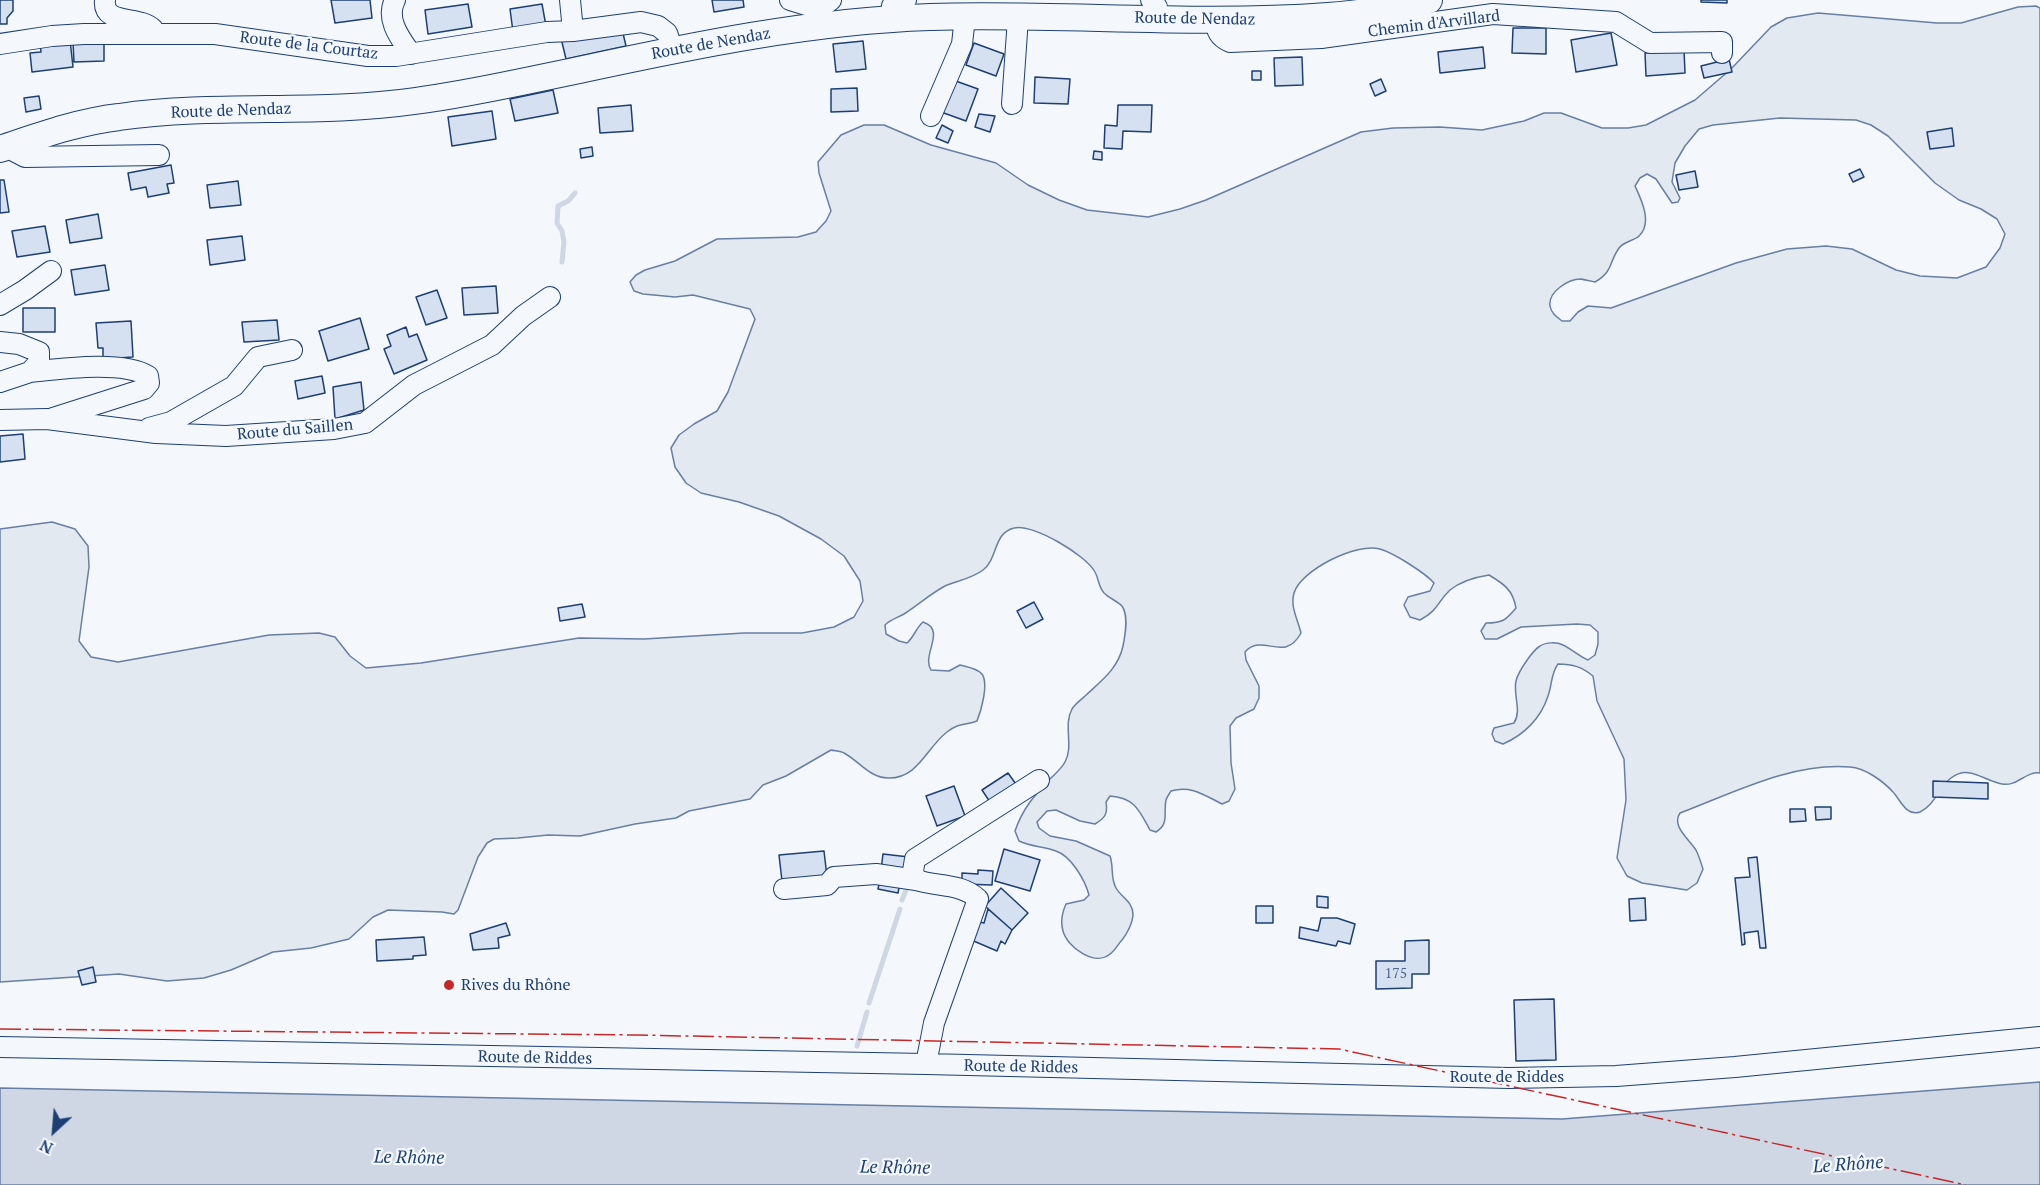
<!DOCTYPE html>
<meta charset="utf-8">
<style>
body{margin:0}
#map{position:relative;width:2040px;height:1185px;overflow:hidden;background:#f4f7fb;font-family:"PT Serif",serif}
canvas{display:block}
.north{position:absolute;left:24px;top:1101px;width:60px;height:60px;-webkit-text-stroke:4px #f4f7fb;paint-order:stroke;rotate:206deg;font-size:16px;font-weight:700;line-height:24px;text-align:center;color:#1d3f73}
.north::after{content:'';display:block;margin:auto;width:21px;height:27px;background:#1d3f73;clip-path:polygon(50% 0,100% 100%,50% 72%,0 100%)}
</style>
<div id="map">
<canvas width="2040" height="1185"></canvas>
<div class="north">N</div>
</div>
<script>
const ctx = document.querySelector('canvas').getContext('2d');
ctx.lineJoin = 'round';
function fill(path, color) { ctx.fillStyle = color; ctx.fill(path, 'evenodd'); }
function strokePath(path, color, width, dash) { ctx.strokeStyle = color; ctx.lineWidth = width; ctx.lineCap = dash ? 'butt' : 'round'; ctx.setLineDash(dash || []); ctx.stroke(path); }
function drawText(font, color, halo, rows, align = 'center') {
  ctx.font = font + ' "PT Serif",serif'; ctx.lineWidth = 4.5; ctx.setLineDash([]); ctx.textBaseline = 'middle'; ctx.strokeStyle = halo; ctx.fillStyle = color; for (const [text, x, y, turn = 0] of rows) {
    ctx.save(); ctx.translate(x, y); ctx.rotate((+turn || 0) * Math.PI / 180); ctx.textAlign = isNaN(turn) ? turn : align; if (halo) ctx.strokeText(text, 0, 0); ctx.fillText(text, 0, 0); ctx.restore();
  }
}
const green = new Path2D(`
 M2036,6L2040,8V773C2026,771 2017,787 2002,784C1984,781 1969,764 1951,778C1939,787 1934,806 1920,812C1906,817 1900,799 1893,792C1883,781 1865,768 1850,767C1792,762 1733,793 1680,813C1671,826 1689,839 1696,850C1699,856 1701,863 1703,869L1697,883L1687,890L1642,883L1627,876L1617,858L1626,800L1624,759L1597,701L1593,676C1582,667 1573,664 1558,664C1551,673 1552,685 1548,696C1541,718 1524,735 1503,744L1495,741L1492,734L1494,728L1514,723C1522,711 1513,695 1516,681C1518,672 1532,651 1540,646C1546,642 1557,642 1563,645C1572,649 1578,656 1588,660L1595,655L1598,644V632L1590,625L1577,624L1521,627L1497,639H1485L1481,631L1486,623C1503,623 1506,620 1516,608C1513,590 1504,584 1489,575C1476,577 1461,581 1450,590C1437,602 1439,610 1420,620L1410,617L1404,605L1408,597L1430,591L1434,583C1425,573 1394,553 1380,549C1357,542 1301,570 1294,593C1290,607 1298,620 1301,633C1284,664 1263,632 1245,652L1246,660L1259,686V698L1254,709L1236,718L1230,726L1231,763L1235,789L1229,801L1222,804C1204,795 1191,785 1171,791C1169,794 1167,797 1166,800C1163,813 1170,823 1156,832L1150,830C1139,810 1135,798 1110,796L1106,802C1108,814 1105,818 1095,824L1080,821L1056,810L1047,811L1037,822L1039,828L1050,836L1076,841L1110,856C1114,867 1110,877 1116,888C1121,897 1133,902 1133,914C1133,922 1127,934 1122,940C1118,944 1115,951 1110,954C1095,967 1067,947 1063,931C1060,921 1062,913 1066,904L1084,900L1089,895C1085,880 1071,856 1056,851C1043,846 1031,847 1019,841L1015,831C1023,808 1034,796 1050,779C1055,774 1062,768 1065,762C1074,746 1063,725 1072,709C1075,704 1081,700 1085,696C1101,681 1118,669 1123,646C1125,636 1129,616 1122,606C1117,601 1109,598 1104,593C1098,586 1099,579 1095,572C1086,555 1032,523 1014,528C993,533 998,559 983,570C973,578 957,581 945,586C930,594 918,605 904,614C897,618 891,619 885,625L886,634L899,641L907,643C914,637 916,628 923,622C947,630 921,655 931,670L949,671L960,665C967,667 977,668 982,674C989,684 981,711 977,721C964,726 960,722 947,732C927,747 918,779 888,778C870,778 859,761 844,753C841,751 835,751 831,750L786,776L763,785L750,799L689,811L676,818L635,824L580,836L548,835L518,838L494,839L487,843L478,857L458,910L454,914L442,912L388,910L373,917L349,939L311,948L273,952L231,970L204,978L167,981L119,974L0,982V529L52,522L75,529L88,546L89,567L79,641L91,657L118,662L269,635L319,633L335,637L350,656L366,668L421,663L579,638L644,639L744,633H802L834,627L854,617L863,601L860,581L844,556L821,539L779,516L739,502L701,493L686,483L675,467L671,448L679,435L694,424L717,411L728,392L755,319L750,309L693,295L675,297L643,294L634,291L630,282L636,275L645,270L675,261L717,239L798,237L816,232L826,221L831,211L819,173L818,162L841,135L864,125H884L931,145L996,163L1028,185L1059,200L1087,210L1148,217L1180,209L1206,200L1361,132L1393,128L1440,127L1482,130L1524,121L1544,113H1561L1602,128H1628L1646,125L1695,100L1731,69L1771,27L1787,18L1818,13L1937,23H1961L2018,7ZM1780,118L1856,120L1871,125L1888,136L1935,183L1959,200L1981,209L1997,219L2005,234L2000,248L1986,267L1957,278L1920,276L1896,270L1852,249L1826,246L1787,249L1736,263L1611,308L1588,306L1578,312L1570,321H1562C1557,317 1551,313 1550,306C1548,292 1568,279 1581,279C1585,280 1591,281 1595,282C1613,272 1609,262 1619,248C1624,241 1634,241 1639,236C1653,223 1641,199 1635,186L1640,178L1647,174L1656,179L1672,203L1678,202L1680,198L1672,182L1675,163L1685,146L1699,129L1713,125Z`);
fill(green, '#e3e9f0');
strokePath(green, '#687fa3', 1.5);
const water = new Path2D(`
 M2040,1082V1185H0V1088L1562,1119Z`);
fill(water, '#cfd7e4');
strokePath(water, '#687fa3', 1.5);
strokePath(new Path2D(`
 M562,262L564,242L562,231L557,223L558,206L568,201L575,193
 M902,900L908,885
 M869,1003L900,909
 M857,1046L867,1012`), '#cfd7e4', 5);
const building = new Path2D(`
 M0,0H13V11L7,18V24H0Z
 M331,0H370L372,18L335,23Z
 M712,0H743L744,7L714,12Z
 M1701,0H1727V3L1701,2Z
 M468,4L472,27L428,34L425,10Z
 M542,4L546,26L513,32L510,9Z
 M1513,28H1546V54L1512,53Z
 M622,29L626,46L566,59L561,38Z
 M1611,33L1617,65L1576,72L1571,40Z
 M70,40L73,67L32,72L30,53L41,52L40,44Z
 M104,41V61L74,62L73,42Z
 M863,41L866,69L836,72L833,44Z
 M974,43L1004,54L996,76L966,65Z
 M1483,47L1485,68L1440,73L1438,52Z
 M1684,50L1685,73L1646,76L1645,53Z
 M1302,57L1303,85L1275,86L1274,58Z
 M1729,59L1732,72L1704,78L1701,66Z
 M1252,71H1261V80H1252Z
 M1035,77L1070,79L1068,104L1034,103Z
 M1381,79L1386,91L1375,96L1370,84Z
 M953,80L978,89L966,121L941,112Z
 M857,88L858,111L831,112V89Z
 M553,90L558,113L515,121L510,99Z
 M39,96L41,109L26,112L24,98Z
 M631,105L633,131L600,133L598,108Z
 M1118,105H1152L1151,132L1123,131L1122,149L1104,148L1105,125L1117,126Z
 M492,111L496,139L452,146L448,117Z
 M979,114L995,116L990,132L975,127Z
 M942,125L953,131L948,143L936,138Z
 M1952,128L1954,146L1930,149L1927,132Z
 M592,147L593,156L581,158L580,149Z
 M1094,151L1102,152V160L1093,159Z
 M171,165L174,183L167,184L169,193L148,197L146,187L131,190L128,173Z
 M1860,169L1864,177L1853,182L1849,174Z
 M1695,171L1698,187L1679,190L1676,175Z
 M0,180H4L9,212L0,213Z
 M238,181L241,205L210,208L207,185Z
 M98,214L102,238L70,243L66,220Z
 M45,226L50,252L17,257L12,231Z
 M242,236L245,260L210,265L207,240Z
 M105,265L109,290L75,295L71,270Z
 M496,286L498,313L464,315L462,288Z
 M437,290L447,318L426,325L416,297Z
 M23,308H55V332H23Z
 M360,318L369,349L328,361L319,331Z
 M277,320L279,340L244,342L242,322Z
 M131,321L133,357L103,359V348H98L96,323Z
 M406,327L409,337L417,334L427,360L394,374L384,349L391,346L387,335Z
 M322,376L325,393L298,399L295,381Z
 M361,382L364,410L335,419L333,387Z
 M23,434L25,459L0,462V436Z
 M1034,602L1043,619L1026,628L1017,611Z
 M582,604L585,617L560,621L558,608Z
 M1008,773L1018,787L992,805L982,790Z
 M1933,781L1988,783V799L1933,797Z
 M954,786L965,816L937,826L926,796Z
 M1815,807H1831V819L1816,820Z
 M1790,809H1805L1806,821L1790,822Z
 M1004,849L1040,860L1030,891L995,881Z
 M824,851L827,877L782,881L779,855Z
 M883,854L909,857L907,872L881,870Z
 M1757,857L1766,948H1760L1758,931L1744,933L1745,944L1742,945L1735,878L1750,877L1748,858Z
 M978,870L993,871L992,885L962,884V873L978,874Z
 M880,879L900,883L898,893L878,889Z
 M1001,888L1028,913L1012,930L985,906Z
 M1317,896L1328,897V908L1317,907Z
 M1645,898L1646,920L1630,921L1629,899Z
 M1256,906H1273V923H1256Z
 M988,909L1012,930L1005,944L1001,941L997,951L969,939L975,921L984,923Z
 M1321,918H1337L1355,924L1350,944L1338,941L1336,946L1299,938L1300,927L1318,931Z
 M506,923L510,935L498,938L499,948L473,950L470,934Z
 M424,937L426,955L413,956V959L377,961L376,940Z
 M1429,940V974H1412V988L1376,989V961H1405V941Z
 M93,967L96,982L82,985L78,971Z
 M1554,999L1556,1060L1516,1061L1514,1000Z`);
fill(building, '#d5e0f0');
strokePath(building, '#1d3f73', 1.5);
const minor = new Path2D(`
 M105,0C102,26 140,15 153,29
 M395,0C385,19 400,38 411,54
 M570,0L573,31
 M790,0L819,9
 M1151,0L1157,7V19
 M890,19L892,6L906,0
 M1216,20C1216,31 1219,37 1230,42L1321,38L1493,14L1616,22L1650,43L1722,42V53
 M820,26L819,9L831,0
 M0,44L52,36L84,34H215L368,56H396L547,32L573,31L641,22L658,26L667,33L673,50
 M1012,104L1018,18
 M931,116L962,44L965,17
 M6,147L25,157L159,155
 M0,305L25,290L51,271
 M0,342L19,344L39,352V362L30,372L0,382
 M30,372C59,369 123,360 148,376L149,383L144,389L53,418
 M0,420L47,419L156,433L226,436L334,429L365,423L414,385L492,345L523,316L550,297
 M149,428L171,422L234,386L258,357L292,350
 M784,889L827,885L834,877L876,874L916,880
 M0,1047L926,1064L1509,1078L1616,1076L1735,1067L2040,1037
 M926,1064L934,1023L978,899C961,883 938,887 916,880L913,871L915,859L1039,780`);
const major = new Path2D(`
 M0,149C39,136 77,122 119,117C217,103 317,115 415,101C470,94 525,81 579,70C695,45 811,21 930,17C1062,13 1196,26 1328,16C1362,14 1395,7 1429,0`);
strokePath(minor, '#1d3f73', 22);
strokePath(major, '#1d3f73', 28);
strokePath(minor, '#f4f7fb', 20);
strokePath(major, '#f4f7fb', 26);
strokePath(new Path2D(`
 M0,1029L637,1035L1339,1049L1966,1185`), '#c62828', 1.5, [21, 4.5, 3, 4.5]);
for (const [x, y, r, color] of [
 [449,985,6,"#c62828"]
]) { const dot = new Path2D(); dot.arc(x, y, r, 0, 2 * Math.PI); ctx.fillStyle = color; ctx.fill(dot); strokePath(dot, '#f4f7fb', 2); }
drawText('14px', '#4b6792', null, [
 ["175",1396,974]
]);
drawText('16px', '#1d3f73', '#f4f7fb', [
 ["Route de Nendaz",1195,19,1],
 ["Chemin d'Arvillard",1434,24,-7],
 ["Route de Nendaz",711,44,-10],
 ["Route de la Courtaz",309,46,7],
 ["Route de Nendaz",231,111,-2],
 ["Route du Saillen",295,430,-5],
 ["Route de Riddes",535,1058,1],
 ["Route de Riddes",1021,1067,1],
 ["Route de Riddes",1507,1077]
]);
drawText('16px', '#1d3f73', '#f4f7fb', [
 ["Rives du Rhône",461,985]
], 'left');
drawText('italic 18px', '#1d3f73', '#f4f7fb', [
 ["Le Rhône",409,1158,1],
 ["Le Rhône",1848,1165,-4],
 ["Le Rhône",895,1168,1]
]);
</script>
